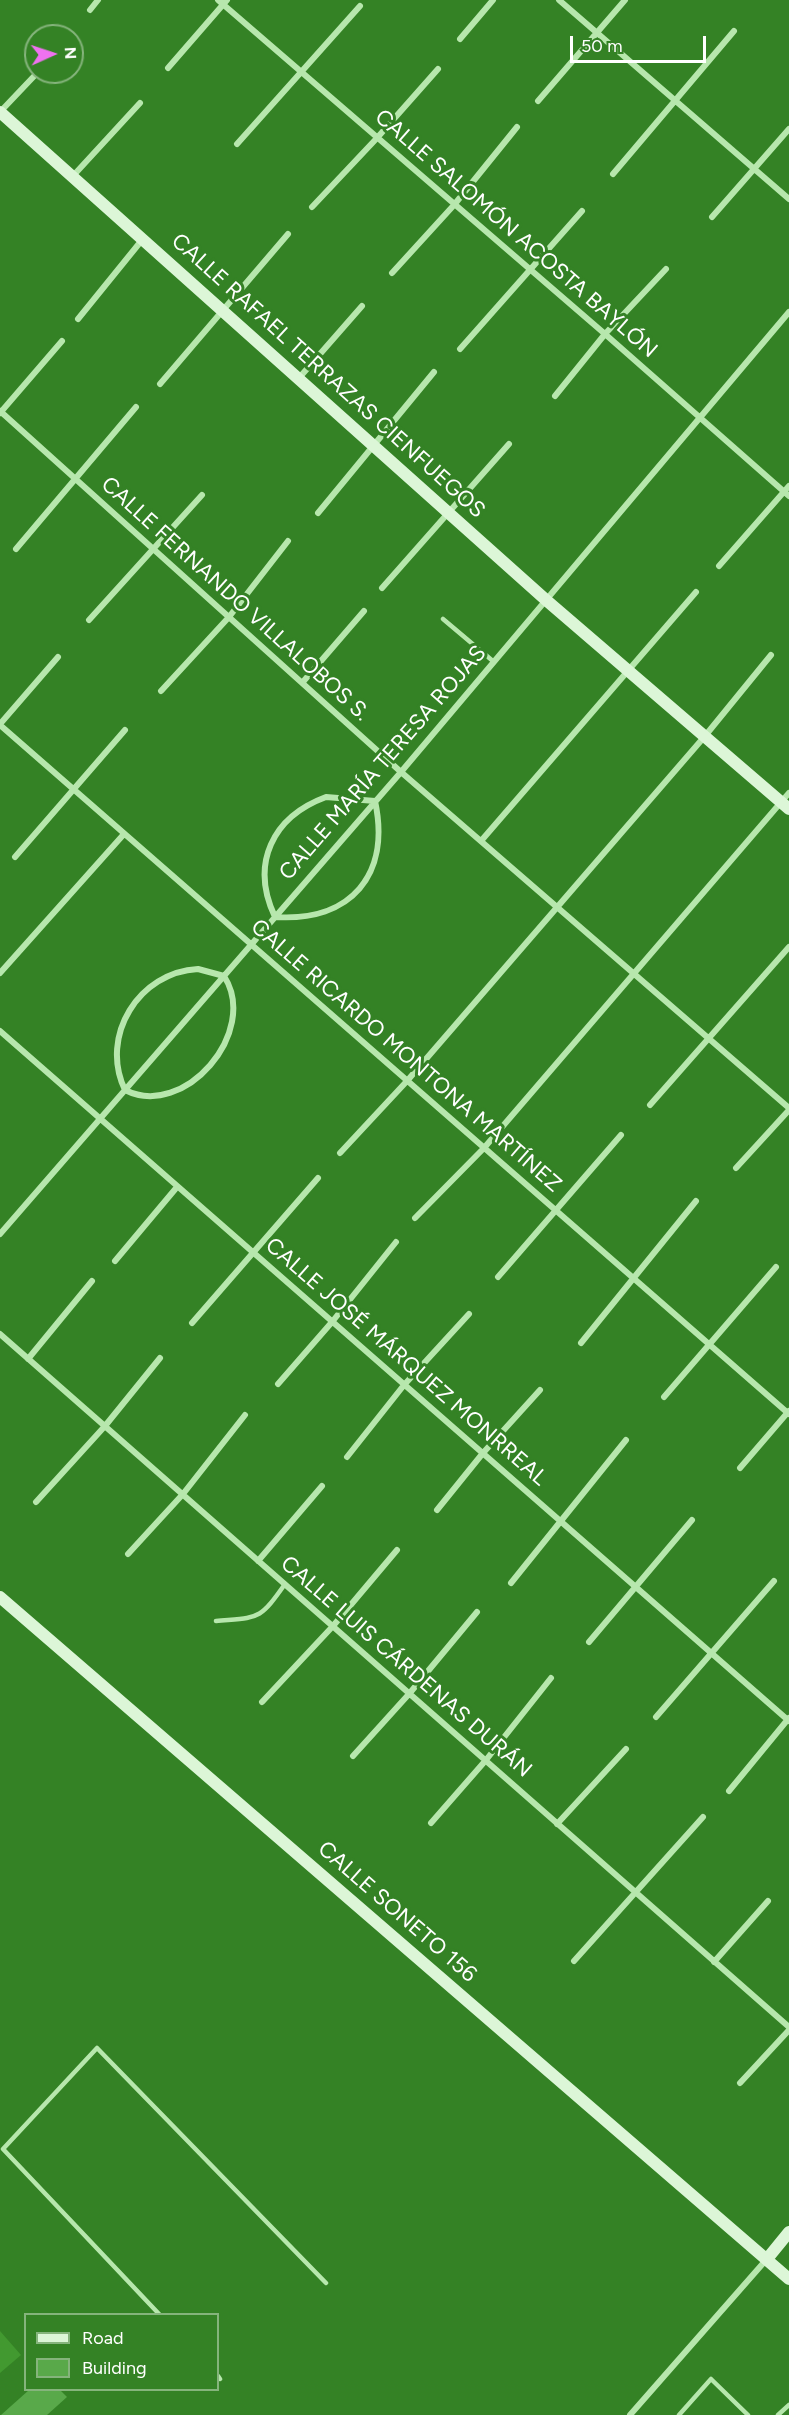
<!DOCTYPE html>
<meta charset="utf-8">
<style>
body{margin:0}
#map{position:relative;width:789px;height:2415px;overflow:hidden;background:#348225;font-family:Figtree,sans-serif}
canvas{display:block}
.legend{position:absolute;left:24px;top:2313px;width:195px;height:78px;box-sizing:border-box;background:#348225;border:2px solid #85b47c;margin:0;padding:8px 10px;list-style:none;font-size:18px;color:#fff}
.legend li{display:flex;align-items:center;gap:12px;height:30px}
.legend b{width:30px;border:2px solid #85b47c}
.north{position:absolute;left:24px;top:24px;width:60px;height:60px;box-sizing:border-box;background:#348225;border:2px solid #85b47c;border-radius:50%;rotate:87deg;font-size:16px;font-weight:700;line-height:24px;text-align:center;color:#fff}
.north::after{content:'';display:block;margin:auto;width:21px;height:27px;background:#ef72f0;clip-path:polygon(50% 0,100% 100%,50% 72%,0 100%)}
.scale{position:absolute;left:570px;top:36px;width:136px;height:27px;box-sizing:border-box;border:3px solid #fff;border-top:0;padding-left:8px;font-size:18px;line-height:21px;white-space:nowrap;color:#fff;-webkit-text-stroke:4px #348225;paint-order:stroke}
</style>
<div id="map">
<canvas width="789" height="2415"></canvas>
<ul class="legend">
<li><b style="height:8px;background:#dcf6d7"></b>Road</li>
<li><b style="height:16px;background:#59a94a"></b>Building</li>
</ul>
<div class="north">N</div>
<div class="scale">50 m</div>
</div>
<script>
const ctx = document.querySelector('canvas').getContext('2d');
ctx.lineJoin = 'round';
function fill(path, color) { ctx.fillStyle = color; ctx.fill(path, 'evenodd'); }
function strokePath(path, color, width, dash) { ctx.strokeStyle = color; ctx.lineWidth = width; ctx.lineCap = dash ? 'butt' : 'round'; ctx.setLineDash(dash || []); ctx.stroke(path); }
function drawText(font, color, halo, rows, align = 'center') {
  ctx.font = font + ' Figtree,sans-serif'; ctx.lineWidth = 6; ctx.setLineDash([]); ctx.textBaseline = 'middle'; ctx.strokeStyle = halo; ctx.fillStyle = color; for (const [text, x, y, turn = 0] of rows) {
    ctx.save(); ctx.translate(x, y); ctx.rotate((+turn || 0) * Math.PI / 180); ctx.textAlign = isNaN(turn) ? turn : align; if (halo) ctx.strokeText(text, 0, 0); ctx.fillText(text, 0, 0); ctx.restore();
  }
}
fill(new Path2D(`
 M0,2331L21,2355L0,2373Z`), '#429930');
fill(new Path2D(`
 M29,2390H60L67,2397L47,2415H1Z`), '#59a94a');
strokePath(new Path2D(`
 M443,619L494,662
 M216,1621C259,1617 259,1621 285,1584
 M159,2314L3,2149L97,2048L326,2283
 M218,2376L220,2379
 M679,2415L711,2379L748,2415
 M778,2415L789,2405`), '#b7e7ad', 4.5);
strokePath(new Path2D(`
 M218,0L605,334L789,496
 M559,0L789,199
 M90,10L98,0
 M460,39L493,0
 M168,68L227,0
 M538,101L625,0
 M0,112L38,72
 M237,144L360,6
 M613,174L734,31
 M72,177L140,103
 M312,207L377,138L438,69
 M712,217L789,129
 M392,273L454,205L517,127
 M78,319L142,240
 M460,349L582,211
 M299,378L362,306
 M160,384L288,234
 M555,396L605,334L666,269
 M0,411L401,772L789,1108
 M0,413L62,341
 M318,513L434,372
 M16,549L136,407
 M719,566L789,486
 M382,588L509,444
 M89,620L202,495
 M302,683L364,611
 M161,691L229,617L288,541
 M0,724L58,657
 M0,725L789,1414
 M326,797L375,801C391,875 351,922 275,917C250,864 272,817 326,797Z
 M481,841L696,592
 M15,857L125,730
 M198,969L224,976C260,1032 184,1120 125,1090C99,1036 139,972 198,969Z
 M0,973L124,834
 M0,1031L789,1721
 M650,1105L789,947
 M340,1153L407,1081L705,736L771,655
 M736,1168L789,1110
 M415,1218L484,1148L789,793
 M0,1234L401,772L789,312
 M115,1261L177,1187
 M498,1277L621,1135
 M192,1323L318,1178
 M0,1334L789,2027
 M581,1343L696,1201
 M28,1359L92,1281
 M278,1384L332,1322L396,1242
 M664,1397L776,1267
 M347,1457L404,1385L469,1314
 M740,1468L789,1411
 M36,1502L105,1426L160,1358
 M437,1510L483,1453L540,1390
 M128,1554L183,1494L245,1415
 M258,1561L322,1486
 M511,1583L626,1440
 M589,1642L692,1520
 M262,1702L333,1626L397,1550
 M656,1717L774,1581
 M353,1756L409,1694L477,1612
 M729,1791L789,1718
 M431,1823L486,1760L551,1678
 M557,1824L626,1749
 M574,1961L703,1817
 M714,1962L768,1901
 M740,2083L789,2030
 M630,2415L766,2260`), '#b7e7ad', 6);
strokePath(new Path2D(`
 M0,112L546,600L789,809
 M0,1597L789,2279
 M767,2259L789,2232`), '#dcf6d7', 12);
drawText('22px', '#fff', '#348225', [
 ["CALLE SALOMÓN ACOSTA BAYLÓN",516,234,41],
 ["CALLE RAFAEL TERRAZAS CIENFUEGOS",328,376,42],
 ["CALLE FERNANDO VILLALOBOS S.",235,599,42],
 ["CALLE MARÍA TERESA ROJAS",383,763,-49],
 ["CALLE RICARDO MONTONA MARTÍNEZ",406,1056,41],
 ["CALLE JOSÉ MÁRQUEZ MONRREAL",406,1362,41],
 ["CALLE LUIS CÁRDENAS DURÁN",406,1667,41],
 ["CALLE SONETO 156",397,1912,41]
]);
</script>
